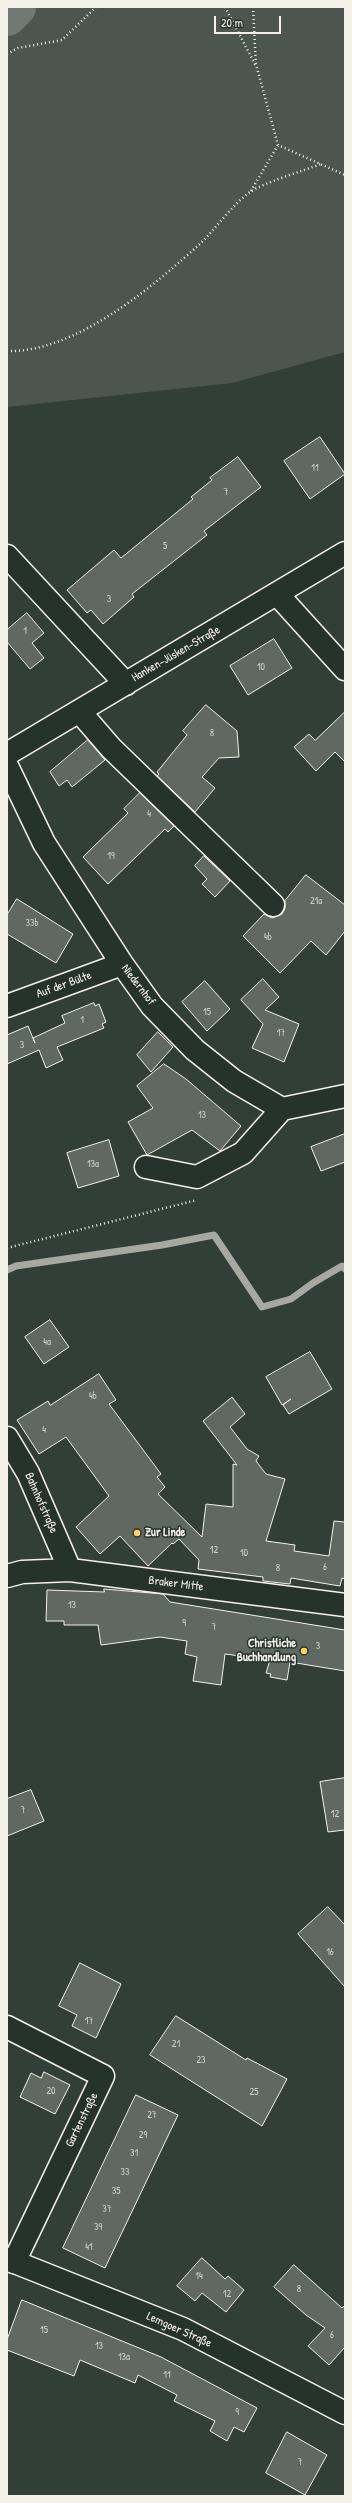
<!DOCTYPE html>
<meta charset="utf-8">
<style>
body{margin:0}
#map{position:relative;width:352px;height:2503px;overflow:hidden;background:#323e38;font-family:"Patrick Hand",sans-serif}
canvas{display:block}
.frame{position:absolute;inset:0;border:8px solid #f4f1e8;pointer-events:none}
.scale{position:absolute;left:214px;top:16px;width:67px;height:18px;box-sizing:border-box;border:2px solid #f4f1e8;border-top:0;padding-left:5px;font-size:12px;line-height:14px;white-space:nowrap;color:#f4f1e8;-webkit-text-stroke:3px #26332d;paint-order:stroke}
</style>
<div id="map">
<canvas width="352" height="2503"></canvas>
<div class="frame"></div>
<div class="scale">20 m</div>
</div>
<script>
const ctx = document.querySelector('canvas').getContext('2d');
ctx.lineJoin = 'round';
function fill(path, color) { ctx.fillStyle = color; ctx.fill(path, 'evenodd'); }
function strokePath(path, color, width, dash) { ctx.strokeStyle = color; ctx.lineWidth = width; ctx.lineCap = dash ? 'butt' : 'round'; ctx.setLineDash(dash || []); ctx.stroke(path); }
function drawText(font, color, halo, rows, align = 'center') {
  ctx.font = font + ' "Patrick Hand",sans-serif'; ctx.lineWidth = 3; ctx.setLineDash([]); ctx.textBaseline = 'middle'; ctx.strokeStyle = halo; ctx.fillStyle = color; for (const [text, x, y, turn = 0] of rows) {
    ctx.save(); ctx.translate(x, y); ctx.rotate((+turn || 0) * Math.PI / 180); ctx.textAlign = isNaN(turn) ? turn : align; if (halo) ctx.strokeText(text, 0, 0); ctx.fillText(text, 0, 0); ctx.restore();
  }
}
fill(new Path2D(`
 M7,7H345V352L232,383L7,407Z`), '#4c564f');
strokePath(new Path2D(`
 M7,1270L16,1266L162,1245L214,1235L262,1307L291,1299L313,1283L342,1266L345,1269`), '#a6a9a1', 7);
strokePath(new Path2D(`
 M7,16L16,7`), '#727972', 40);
const building = new Path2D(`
 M320,437L345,474L310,499L284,461Z
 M238,457L261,487L204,531L207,535L132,594L134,597L103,624L91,610L87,613L67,590L114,550L121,558L193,499L191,497L212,480L210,478Z
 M27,613L44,633L32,643L44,658L30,669L7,642V630Z
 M274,639L292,668L248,695L230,666Z
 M206,705L237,731L239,757L219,758L202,777L215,788L195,812L157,776L159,774L157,772L187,735L183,731Z
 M345,712V762L335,752L316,771L294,747L309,734L315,740Z
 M88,740L105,760L72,787L67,780L59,786L50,772Z
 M140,793L174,826L168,832L165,829L108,884L83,857L128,813L124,809Z
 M204,856L230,881L215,897L202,884L207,879L195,866Z
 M306,875L345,905V931L326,955L311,941L280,973L243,936L264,914L272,918L282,914L285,908V901Z
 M17,899L73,934L56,963L7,934V915Z
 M263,979L279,997L265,1010L299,1024L284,1062L252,1048L263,1024L241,1000Z
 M205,981L230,1009L207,1031L182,1002Z
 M94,1003L95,1006L99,1004L106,1022L102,1024L104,1028L57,1047L63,1060L46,1068L39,1050L7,1064V1035L28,1026L35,1043L33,1038L65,1023L62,1016Z
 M158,1032L173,1047L151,1072L137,1055Z
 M164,1064L186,1079L241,1126L220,1151L192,1130L147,1155L128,1122L153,1108L137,1086Z
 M345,1134V1162L321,1171L311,1147Z
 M109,1140L119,1176L78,1188L67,1153Z
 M50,1320L69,1347L44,1364L25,1337Z
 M310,1352L332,1389L289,1414L283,1405L291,1399L282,1405L266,1377Z
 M99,1374L116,1400L109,1404L161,1474L157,1477L165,1487L158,1494L202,1537L206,1504L233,1507V1464L237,1465L203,1421L232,1397L245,1414L230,1427L247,1449L259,1456L256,1461L266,1474L285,1479L266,1541L295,1545L294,1551L329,1556L334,1521L345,1522V1579L342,1578L340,1586L291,1578L290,1584L263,1581V1577L198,1569L199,1560L179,1539L173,1544L172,1543L148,1566L120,1536L100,1554L76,1527L109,1496L66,1437L39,1454L17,1420L48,1401L50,1405Z
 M104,1589L163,1594L170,1602L345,1630V1671L290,1662L287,1680L270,1677L271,1674L266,1673L270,1660L225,1654L221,1685L193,1681L197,1657L185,1654L187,1641L160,1637L101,1645L98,1625H64V1621H46L47,1590L104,1592Z
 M345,1778V1830L328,1832L320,1782Z
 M31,1790L44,1821L7,1836V1799Z
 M328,1907L345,1925V1987L298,1934Z
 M80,1963L121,1984L96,2038L72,2026L77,2015L59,2006Z
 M176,2016L246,2060L247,2058L287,2079L262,2126L150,2055Z
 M44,2072L70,2085L55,2114L20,2097L31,2073L41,2078Z
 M136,2095L178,2115L105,2268L63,2248Z
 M202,2258L225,2279L228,2276L244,2290L226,2312L202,2293L195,2301L177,2286Z
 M294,2265L342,2308L345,2305V2347L329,2365L308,2346L325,2328L306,2315L274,2287Z
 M22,2300L161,2357L257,2408L244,2432L234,2427L227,2441L210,2431L215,2421L174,2401L177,2395L138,2375L135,2383L80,2360L74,2376L7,2350V2340Z
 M287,2432L327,2455L305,2495L266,2473Z`);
fill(building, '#5f6861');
strokePath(building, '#f4f1e8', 1);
const minor = new Path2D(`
 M7,556L126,684
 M278,595L345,669
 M79,711L111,748L273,905
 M7,754L345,553
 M7,766L44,843L122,964L152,1006L195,1050L234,1081L282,1109L345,1096
 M7,1006L122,964
 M146,1167L197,1177L243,1153L282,1109
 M7,1438L28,1473L70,1570
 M7,1576L22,1572L70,1570L345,1605
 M7,2027L103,2076L14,2262`);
const major = new Path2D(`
 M7,2259L183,2329L345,2413`);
strokePath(minor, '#f4f1e8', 25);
strokePath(major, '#f4f1e8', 25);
strokePath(new Path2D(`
 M225,7L257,68L278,145L345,175
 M253,7L256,66
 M7,54L18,48L62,40L96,7
 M251,191L278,145
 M7,351C75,353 154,286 202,242C216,228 234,203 250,192C265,182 303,171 321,164
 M7,1248L197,1200`), '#f4f1e8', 2.5, [1, 3]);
strokePath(minor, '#26332d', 22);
strokePath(major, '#26332d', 22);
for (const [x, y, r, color] of [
 [137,1533,4,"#ffd166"],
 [304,1651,4,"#ffd166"]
]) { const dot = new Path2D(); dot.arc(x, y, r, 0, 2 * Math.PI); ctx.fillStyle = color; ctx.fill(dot); strokePath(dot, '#26332d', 1.5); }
drawText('10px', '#cfcfc6', null, [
 ["11",315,468],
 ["7",226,492],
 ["5",165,546],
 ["3",109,599],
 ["1",25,631],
 ["10",261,667],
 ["8",212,733],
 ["4",149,814],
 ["19",111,856],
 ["21a",316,901],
 ["33b",32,923],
 ["4b",268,937],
 ["15",207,1012],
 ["1",82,1020],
 ["17",281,1033],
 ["3",22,1045],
 ["13",202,1115],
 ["13a",93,1164],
 ["4a",47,1342],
 ["4b",93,1396],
 ["4",44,1430],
 ["12",214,1550],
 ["10",244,1553],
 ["6",325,1567],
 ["8",278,1568],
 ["13",72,1605],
 ["9",184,1623],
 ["7",214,1627],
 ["3",318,1646],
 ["7",23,1810],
 ["12",335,1814],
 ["16",330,1952],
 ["17",89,2021],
 ["21",176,2044],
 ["23",201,2060],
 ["20",51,2091],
 ["25",254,2092],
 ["27",152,2115],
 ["29",143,2135],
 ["31",134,2153],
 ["33",125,2172],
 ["35",116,2191],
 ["37",107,2209],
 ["39",98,2227],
 ["41",89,2247],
 ["14",199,2276],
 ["8",299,2289],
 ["12",227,2294],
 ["15",44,2330],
 ["6",332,2335],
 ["13",99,2346],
 ["13a",124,2357],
 ["11",167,2375],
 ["9",237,2412],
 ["7",300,2462]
]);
drawText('12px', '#f4f1e8', '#26332d', [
 ["Hanken-Jüsken-Straße",176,654,-30],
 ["Auf der Bülte",64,985,-20],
 ["Niedernhof",138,985,53],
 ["Bahnhofstraße",41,1503,66],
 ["Braker Mitte",176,1584,7],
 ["Gartenstraße",82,2120,-64],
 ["Lemgoer Straße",179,2330,24]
]);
drawText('bold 12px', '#f4f1e8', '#26332d', [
 ["Zur Linde",145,1533],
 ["Christliche",296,1644,"right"],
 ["Buchhandlung",296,1658,"right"]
], 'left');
</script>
